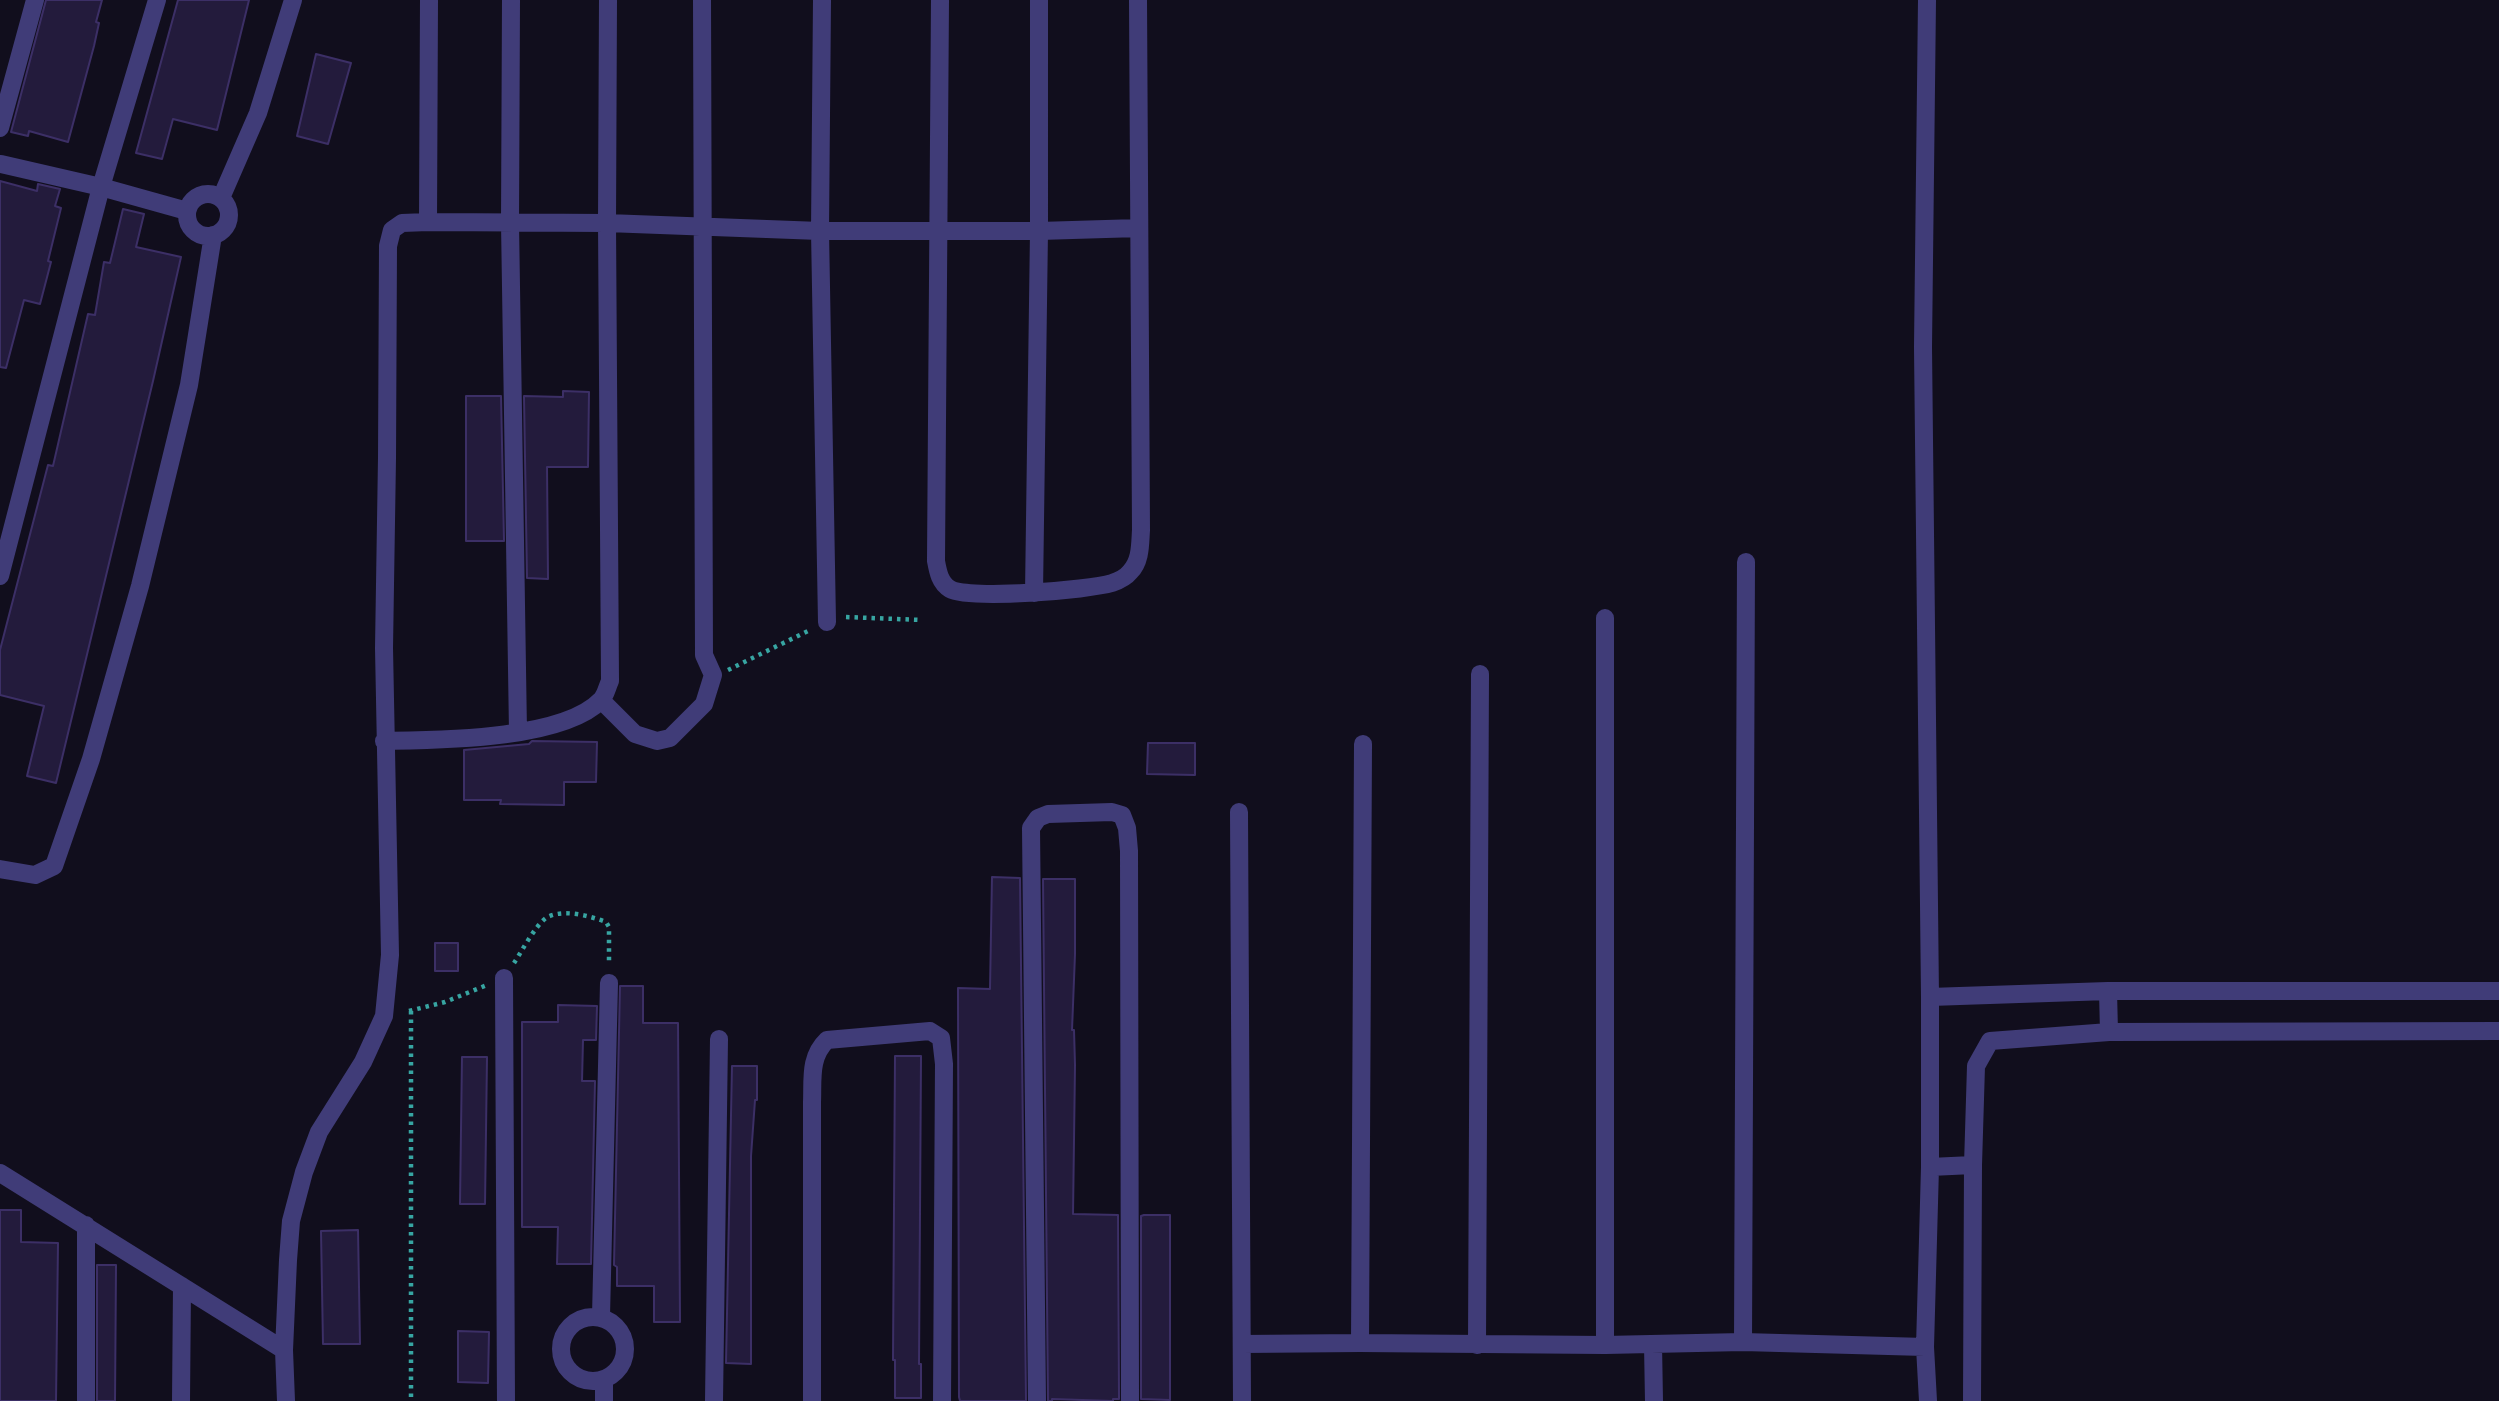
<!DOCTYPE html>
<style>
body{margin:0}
canvas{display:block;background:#110e1d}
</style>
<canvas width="2499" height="1401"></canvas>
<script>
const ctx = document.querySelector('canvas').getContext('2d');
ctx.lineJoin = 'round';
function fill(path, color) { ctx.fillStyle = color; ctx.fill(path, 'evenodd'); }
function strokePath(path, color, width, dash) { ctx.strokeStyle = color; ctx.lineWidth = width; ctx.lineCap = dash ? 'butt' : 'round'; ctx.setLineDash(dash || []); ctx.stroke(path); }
const building = new Path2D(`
 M46,0H102L96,22L99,23L94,46L68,142L29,131L28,136L11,132Z
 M178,0H249L217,130L173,119L162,159L136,153Z
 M316,54L351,63L328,144L297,136Z
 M0,181L37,191L38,184L60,189L55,206L61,208L48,261L51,262L40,304L24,300L6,368L0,367Z
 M123,209L144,214L136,247L181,257L153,381L56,783L27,776L44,706L0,695V650L48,465L53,466L88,314L95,315L104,262L110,263Z
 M563,391L589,392L588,467H547L548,579L527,578L524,396L563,397Z
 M466,396H501L504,541H466Z
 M532,741L597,742L596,782H564V805L500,804L501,800H464V750L529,744Z
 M1148,743H1195V775L1147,774Z
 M992,877L1020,878L1026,1401H960L959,1397L958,988L990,989Z
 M1043,879H1075V954L1072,1030H1074L1075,1065L1073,1214L1118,1215L1119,1399H1113V1401L1052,1399V1401H1048Z
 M435,943H458V971H435Z
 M620,986H643V1023H678L680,1322H654V1286H617V1267L614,1265Z
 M558,1005L597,1006L596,1040H583L582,1081H595L591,1264H557L558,1227H522V1022H558Z
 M895,1056H921L919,1364H921V1398H895V1360H893Z
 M462,1057H487L485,1204H460Z
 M732,1066H757V1100H755L751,1156V1364L726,1363Z
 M0,1210H21V1242L58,1243L56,1401H0Z
 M1144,1215H1170V1400L1141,1399V1216Z
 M358,1230L360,1344H323L321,1231Z
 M97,1265H116L115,1401H97Z
 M458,1331L489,1332L488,1383L458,1382Z`);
fill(building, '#231b3c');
strokePath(building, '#3c2f66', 2);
strokePath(new Path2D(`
 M846,617L922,620
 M728,670L812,629
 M514,963C522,951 535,926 546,918C562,908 590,916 606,922L609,927V964
 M409,1011L445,1002L487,985
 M411,1011V1401`), '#37a5a2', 4.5, [3.5, 5]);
strokePath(new Path2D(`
 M511,0L510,223L518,732
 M822,0L820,231L827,622
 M940,0L936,561C938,572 940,583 950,589C969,600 1089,590 1112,583C1118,581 1126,577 1130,572C1141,561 1140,544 1141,530L1138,0
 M1927,0L1923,347L1930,997V1167L1925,1347L1928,1401
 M0,128L35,0
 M1,164L101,187L187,211
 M187 215a21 21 0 1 1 42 0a21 21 0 1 1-42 0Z
 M221,198L258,113L293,0
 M428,222L429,0
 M0,576L101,187L157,0
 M1034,593L1039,231V0
 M601,700L635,734L657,741L670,738L704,704L713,675L704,655L702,0
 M384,741C437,740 563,740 601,700C606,695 607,687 610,681L607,223L608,0
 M1239,812L1242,1401
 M0,869L35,875L54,866L91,759L140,586L189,385L213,235
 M504,978L506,1401
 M2108,991L2109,1032
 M1930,997L2108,991H2499
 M1930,1167L1973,1165
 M0,1173L284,1350
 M86,1225V1401
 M601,1316L609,983
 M561 1349a32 32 0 1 1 64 0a32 32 0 1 1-64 0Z
 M1743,1342L1746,562
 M1360,1343L1363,744
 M1242,1344L1360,1343L1605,1345L1743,1342L1925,1347
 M1653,1344L1654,1401
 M1477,1345L1480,674
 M1605,1345V618
 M181,1401L182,1286
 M286,1401L284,1350L288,1260L291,1221L304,1172L319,1132L363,1062L384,1016L390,955L384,648L387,458L388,246L392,230L402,223L428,222L607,223L820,231H1039L1139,228
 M604,1401V1380
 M714,1401L719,1039
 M812,1401V1102C813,1080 809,1057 827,1040L930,1031L941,1038L944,1064L942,1401
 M1037,1401L1031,828L1038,818L1048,814L1112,812L1122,815L1127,828L1129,851L1130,1401
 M1972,1401L1973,1165L1976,1066L1990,1041L2109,1032L2499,1031`), '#403c78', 18);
</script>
